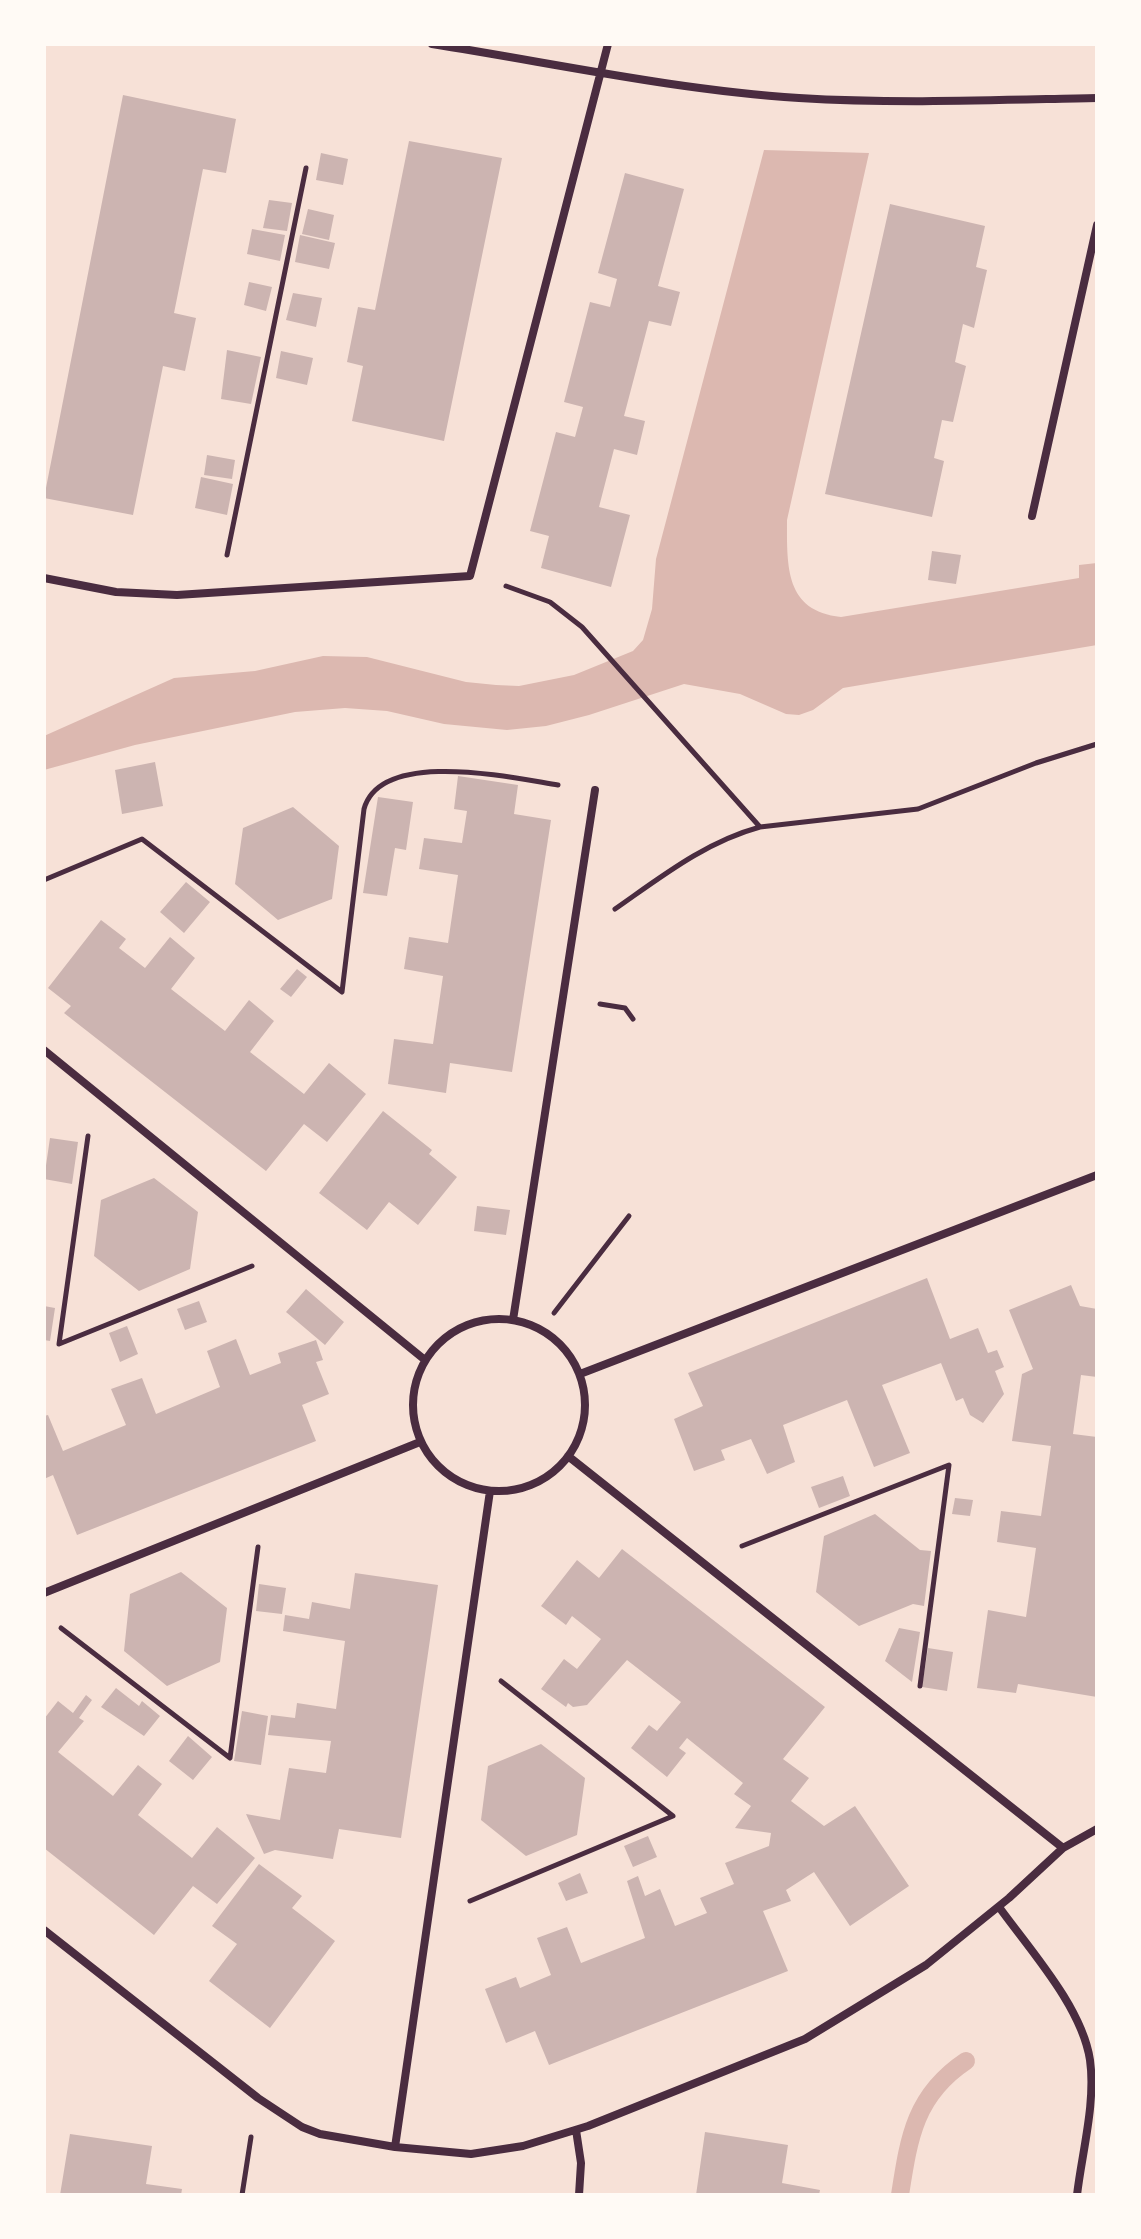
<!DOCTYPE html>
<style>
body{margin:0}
#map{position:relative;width:1141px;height:2239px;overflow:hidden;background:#f7e1d7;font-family:Cabin,sans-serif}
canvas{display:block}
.frame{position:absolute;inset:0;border:46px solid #fffaf5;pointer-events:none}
</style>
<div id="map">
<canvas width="1141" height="2239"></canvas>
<div class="frame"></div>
</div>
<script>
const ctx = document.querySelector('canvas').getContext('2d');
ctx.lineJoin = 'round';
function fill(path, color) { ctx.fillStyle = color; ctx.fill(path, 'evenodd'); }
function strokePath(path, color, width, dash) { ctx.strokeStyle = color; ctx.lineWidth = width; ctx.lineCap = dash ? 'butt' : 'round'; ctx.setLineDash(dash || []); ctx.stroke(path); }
fill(new Path2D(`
 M764,150L869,153L787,520C787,567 785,611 841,617L1079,578V565L1097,563V645L843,688L813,710L799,715L786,714L740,694L684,684L589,715L546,726L507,730L444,724L387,711L345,708L295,712L135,745L44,770V736L174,678L255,671L323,656L367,657L466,682L496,685L519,686L574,675L633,651L643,640L652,609L656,559Z`), '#dcb8b0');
strokePath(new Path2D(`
 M900,2195C909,2137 915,2095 966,2061`), '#dcb8b0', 18);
fill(new Path2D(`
 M123,95L236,119L226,173L203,169L174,313L196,318L185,371L163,366L133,515L44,498Z
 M409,141L502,158L444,441L352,421L363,366L347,362L358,307L375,310Z
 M321,153L348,159L343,185L316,180Z
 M625,173L684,189L658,286L680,292L671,326L649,321L624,416L645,421L637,455L614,449L599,507L630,515L611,587L541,568L549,536L530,531L556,432L575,437L583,407L564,402L590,302L610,307L617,279L598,273Z
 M269,200L292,203L287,231L263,228Z
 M890,204L985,226L976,267L987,270L974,328L963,324L955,362L966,366L953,422L942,420L934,458L944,461L932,517L825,494Z
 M308,209L334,215L329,240L302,234Z
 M252,229L285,235L280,261L247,254Z
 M300,235L335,243L329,269L295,262Z
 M249,282L272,287L266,311L244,305Z
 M293,293L322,298L316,327L286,320Z
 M227,350L261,357L251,404L221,399Z
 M281,351L313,358L307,385L276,378Z
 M207,455L235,460L232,479L204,475Z
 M201,477L233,484L227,515L195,508Z
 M932,551L961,555L956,584L928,580Z
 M155,762L163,806L122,814L115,770Z
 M458,776L518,785L514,814L551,820L512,1072L450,1063L446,1093L388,1084L394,1039L433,1044L443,976L404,969L409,937L448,943L458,875L419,869L424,838L462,843L467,811L454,809Z
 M378,797L413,802L406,850L395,848L387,896L363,893Z
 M293,807L339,846L332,899L278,920L235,884L243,828Z
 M186,882L210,902L184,933L160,912Z
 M101,920L126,939L119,948L145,968L170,937L195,958L171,989L225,1031L249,1000L274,1021L250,1052L304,1094L329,1063L366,1094L327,1142L304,1124L266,1171L64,1013L71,1006L48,988Z
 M297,969L307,977L291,997L280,989Z
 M383,1111L432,1150L429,1154L457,1177L418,1225L389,1202L367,1230L319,1193Z
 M50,1138L78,1142L72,1184L44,1179Z
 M154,1178L198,1212L190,1269L139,1291L94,1256L101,1200Z
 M477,1206L510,1210L506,1235L474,1231Z
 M927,1278L950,1339L978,1328L988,1353L997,1350L1004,1367L995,1371L1004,1394L983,1423L970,1415L963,1398L956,1401L941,1363L882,1385L910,1453L874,1467L847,1400L783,1425L795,1462L767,1474L751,1439L721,1450L725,1460L694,1471L674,1419L703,1406L688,1373Z
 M1071,1285L1080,1306L1097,1309V1377L1081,1375L1073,1434L1097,1437V1697L1018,1684L1016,1693L977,1688L988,1610L1026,1617L1036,1548L997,1542L1001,1511L1041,1516L1051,1446L1012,1441L1022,1374L1033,1369L1009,1310Z
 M306,1289L344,1322L325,1345L286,1312Z
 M199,1301L207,1322L185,1330L177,1309Z
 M44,1306L55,1308L50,1341L44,1340Z
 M127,1326L138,1354L120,1362L109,1333Z
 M236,1339L250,1375L281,1363L278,1353L316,1340L323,1360L316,1362L329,1394L302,1405L316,1441L77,1535L53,1475L44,1479V1416L48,1415L63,1451L126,1425L111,1389L142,1378L156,1414L220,1387L207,1351Z
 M843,1476L850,1496L819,1508L811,1487Z
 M955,1498L973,1500L970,1516L952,1514Z
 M875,1514L920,1550L931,1551L924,1606L913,1604L859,1626L816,1592L824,1536Z
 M622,1549L825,1707L783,1759L809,1778L791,1801L824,1826L855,1806L909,1886L850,1926L814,1872L786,1890L791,1901L763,1911L788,1971L549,2065L535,2031L506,2043L485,1989L516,1977L520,1988L551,1975L537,1938L567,1927L581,1963L645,1938L627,1881L638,1876L645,1896L660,1889L675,1926L707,1913L700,1898L734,1884L725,1863L769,1846L771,1833L735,1828L751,1806L734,1794L743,1783L687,1738L679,1748L686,1753L667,1777L631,1748L649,1725L657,1731L681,1702L627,1660L587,1705L573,1707L568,1703L566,1707L541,1689L564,1659L577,1669L601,1639L572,1616L566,1625L541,1606L577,1560L599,1578Z
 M181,1572L227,1608L220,1662L167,1686L124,1651L130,1594Z
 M355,1573L438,1585L401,1838L339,1829L333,1859L275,1850L264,1854L246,1814L280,1820L289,1768L326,1773L331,1741L268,1735L271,1715L295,1718L297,1703L336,1709L345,1641L283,1631L285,1615L309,1619L312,1602L350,1609Z
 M259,1584L286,1588L282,1614L256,1611Z
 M899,1628L920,1632L912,1682L885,1661Z
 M928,1648L953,1652L947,1691L922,1687Z
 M116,1688L139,1706L142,1701L160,1716L144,1736L101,1707Z
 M86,1695L92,1700L79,1718L84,1721L58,1752L113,1796L138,1765L162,1784L138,1815L192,1858L217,1827L255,1858L217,1904L193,1886L154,1935L44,1848V1719L58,1701L73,1713Z
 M242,1711L268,1716L261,1765L234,1761Z
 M188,1736L212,1757L193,1780L169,1761Z
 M541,1744L585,1778L577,1835L526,1856L481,1820L488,1766Z
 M648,1836L657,1857L633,1867L624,1846Z
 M259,1864L302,1896L292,1908L335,1941L270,2028L209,1981L237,1944L212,1926Z
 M580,1873L588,1893L566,1901L558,1883Z
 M705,2132L788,2145L782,2183L820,2190L819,2195H696Z
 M70,2134L152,2146L146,2184L182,2189L181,2195H60Z`), '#ccb4b1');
strokePath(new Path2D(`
 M227,555L306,168
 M506,586L550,602L582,627L760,827
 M44,880L142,839L342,992L364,809C381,748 513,778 558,785
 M615,909C661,877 705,842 760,827L918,809L1036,763L1097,744
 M600,1004L625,1008L633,1019
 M88,1136L59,1344L252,1266
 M554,1313L629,1216
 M742,1546L949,1465L920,1686
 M61,1628L230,1758L258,1547
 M470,1901L673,1816L501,1681
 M242,2195L251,2137`), '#4a2c40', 5);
strokePath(new Path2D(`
 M432,44C553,63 676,90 799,98C898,104 997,100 1097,98
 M1032,516L1097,225
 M44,578L116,592L177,595L470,576L608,44
 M44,1050L425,1360
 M413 1405a86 86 0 1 1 172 0a86 86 0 1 1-172 0Z
 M513,1320L595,790
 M580,1374L1097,1175
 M568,1456L1063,1848
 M44,1593L420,1442
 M999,1907C1030,1950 1082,2007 1090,2060C1096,2103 1082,2152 1077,2195
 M44,1930L258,2098L302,2127L320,2134L395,2147L471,2154L523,2146L588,2126L805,2039L926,1965L1009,1898L1063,1848L1097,1829
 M576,2130L581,2163L579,2195
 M395,2147L490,1491`), '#4a2c40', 8);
</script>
